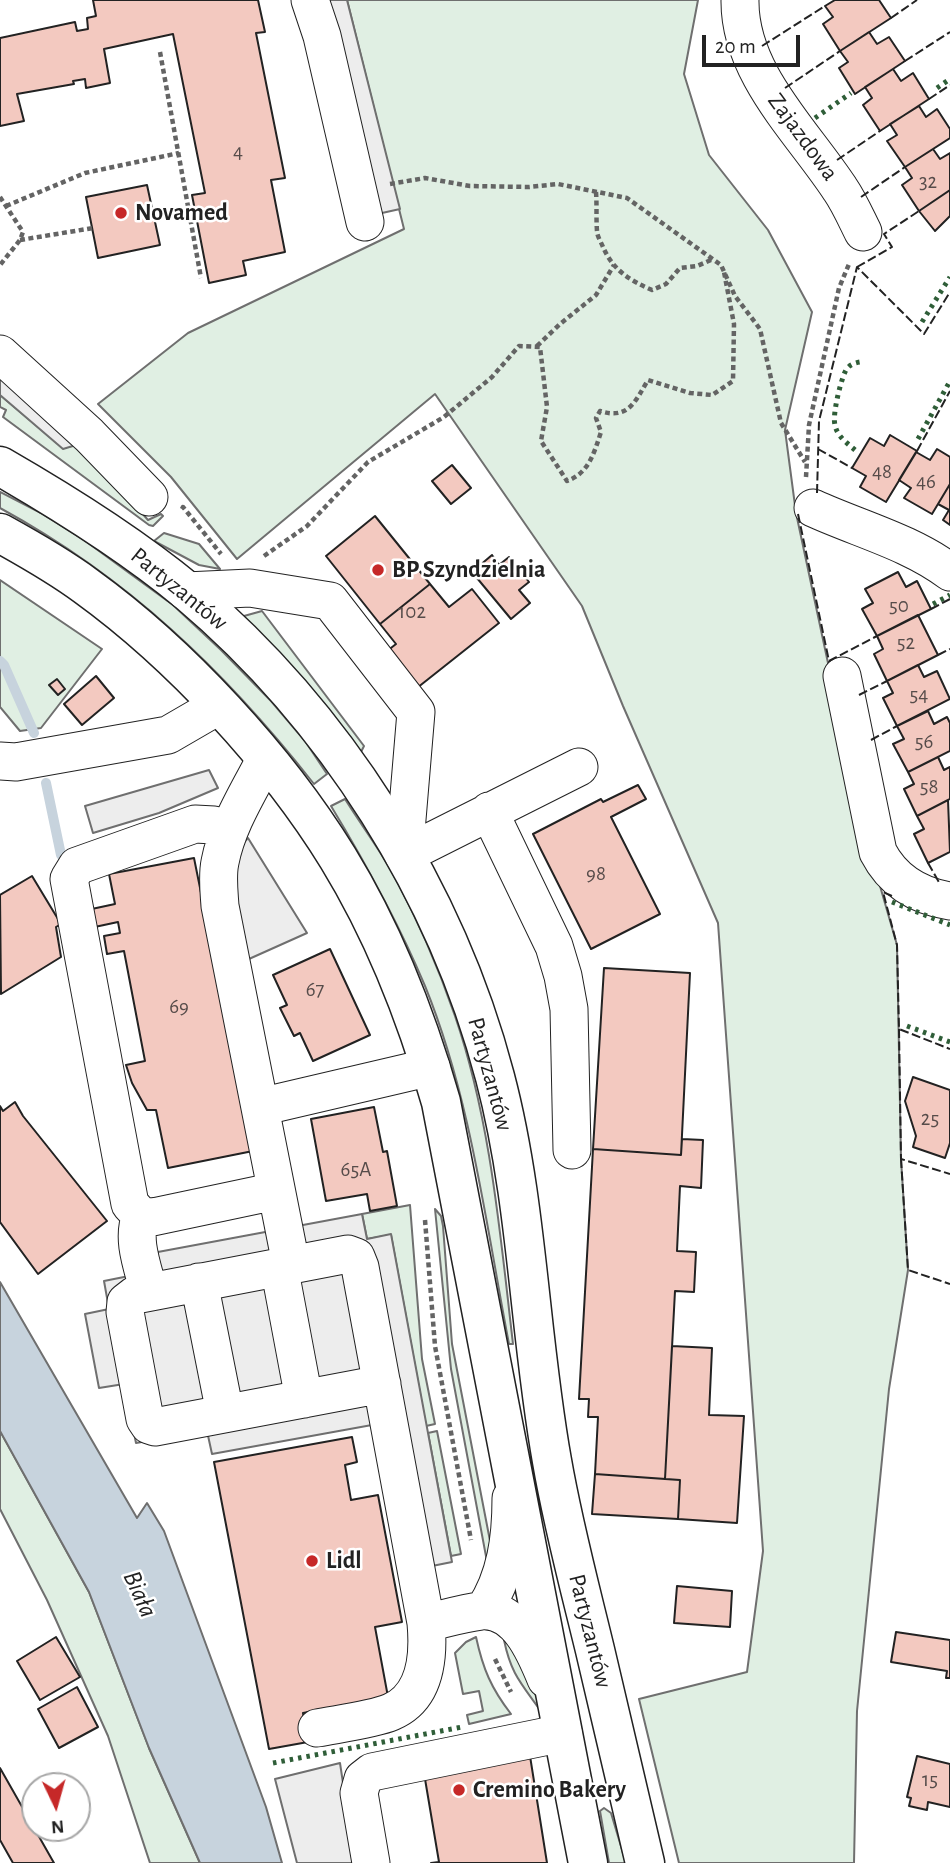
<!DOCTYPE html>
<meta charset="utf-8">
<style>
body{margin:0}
#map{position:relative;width:950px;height:1863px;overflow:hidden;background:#fff;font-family:"Alegreya Sans",sans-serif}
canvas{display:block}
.north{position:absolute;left:21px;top:1772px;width:70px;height:70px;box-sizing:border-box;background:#fff;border:2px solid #a7a7a7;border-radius:50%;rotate:175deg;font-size:19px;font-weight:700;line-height:28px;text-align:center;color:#222}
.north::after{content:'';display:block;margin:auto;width:24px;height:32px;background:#c62828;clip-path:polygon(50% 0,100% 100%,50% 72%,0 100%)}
.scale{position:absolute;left:702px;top:35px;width:98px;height:32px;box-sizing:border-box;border:4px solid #222;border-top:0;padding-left:9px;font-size:21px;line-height:24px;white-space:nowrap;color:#222;-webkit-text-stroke:5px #fff;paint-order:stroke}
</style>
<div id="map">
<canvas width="950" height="1863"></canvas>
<div class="north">N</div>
<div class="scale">20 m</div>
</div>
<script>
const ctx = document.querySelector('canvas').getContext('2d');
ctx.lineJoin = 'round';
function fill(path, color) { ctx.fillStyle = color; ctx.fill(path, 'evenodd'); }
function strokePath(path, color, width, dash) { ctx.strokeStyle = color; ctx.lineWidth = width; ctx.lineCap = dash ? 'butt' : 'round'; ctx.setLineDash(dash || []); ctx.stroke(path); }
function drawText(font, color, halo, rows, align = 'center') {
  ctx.font = font + ' "Alegreya Sans",sans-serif'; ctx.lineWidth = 5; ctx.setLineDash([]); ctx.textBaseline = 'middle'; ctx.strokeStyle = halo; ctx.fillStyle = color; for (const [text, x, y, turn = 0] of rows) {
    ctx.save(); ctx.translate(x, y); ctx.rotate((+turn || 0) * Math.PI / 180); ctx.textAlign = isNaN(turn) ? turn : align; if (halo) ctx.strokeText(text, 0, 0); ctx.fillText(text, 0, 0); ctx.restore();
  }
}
const green = new Path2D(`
 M347,0H698L684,74L709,155L768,230L812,312L785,430L796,513L863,827L897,945L901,1159L908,1270L889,1389L857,1711L854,1863H679L639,1699L747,1672L763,1551L718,923L623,706L582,606L435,394L237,559L171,477L98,404L188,333L404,229Z
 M0,395L63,448L76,445L111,478L148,520L161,514L163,516L153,526L149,525L3,417L6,410L0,407Z
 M0,492L41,513L84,540L173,605L221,650L271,701L305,741L327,774L314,784C224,670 128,578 0,508Z
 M164,533L199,544L220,569L199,565L154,541Z
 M0,580L102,649L41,728L20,731L0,707Z
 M262,611L364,746L361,752C325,704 286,661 244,619V616Z
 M345,799C360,823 377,846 391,870C416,916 438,966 455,1016C491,1121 500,1234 513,1344H509C486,1225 471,1099 425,986C399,924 366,864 331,806Z
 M410,1205L422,1359L435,1424L426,1426L391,1235L367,1239L362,1214Z
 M435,1209L441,1216L443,1226L452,1344L491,1546L488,1567L451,1369Z
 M0,1431L89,1592L149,1748L200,1863H150L108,1736L47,1600L0,1509Z
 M437,1431L461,1554L451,1556L428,1433Z
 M476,1637C483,1669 491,1688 511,1714L469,1724L467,1715L483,1711L479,1691L463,1694L455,1653L466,1642Z
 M504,1640L510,1644L537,1690L540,1710C521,1683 511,1674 504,1640Z
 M604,1808L611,1813L626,1863H609L600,1811Z`);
fill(green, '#e0efe3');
strokePath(green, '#6f6f6f', 2);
const parking = new Path2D(`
 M320,0H347L400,209L373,215Z
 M0,367L76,445L63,449L0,395Z
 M209,770L218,788L159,813L93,833L85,806Z
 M248,838L307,933L240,963L234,853Z
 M362,1214L367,1239L391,1234L452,1562L432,1566L405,1419L212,1454L207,1431L136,1443L124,1384L99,1388L85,1314L109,1309L104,1281L134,1275L131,1257Z
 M340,1763L355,1863H297L275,1779Z`);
fill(parking, '#ededed');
strokePath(parking, '#6f6f6f', 2);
const water = new Path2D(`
 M0,1282L137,1518L147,1503L164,1531L266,1807L282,1863H200L149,1748L89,1592L0,1431Z`);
fill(water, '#c7d3dd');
strokePath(water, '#6f6f6f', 2);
strokePath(new Path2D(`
 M0,661L4,665L34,733
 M46,783L61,855`), '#c7d3dd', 10);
const building = new Path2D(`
 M93,0H258L265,32L256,33L285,178L271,180L285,252L243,261L246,275L209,283L192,195L205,193L173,34L104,49L110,83L86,88L85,79L73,81L74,84L17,94L24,121L0,126V38L75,22L77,31L88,29L87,18L96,16Z
 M835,0H879L891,18L840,51L823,24L833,17L825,6Z
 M869,32L877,44L889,37L905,61L855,94L839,68L848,62L840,51Z
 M893,69L901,81L913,73L929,99L880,131L863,105L872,98L865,87Z
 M919,106L926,117L937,109L950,129V138L905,167L887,141L897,135L890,124Z
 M933,149L940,159L950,153V190L919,211L902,185L912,178L905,167Z
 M147,185L160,245L98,258L86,197Z
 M950,190V216L935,231L919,211Z
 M890,435L917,451L886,502L860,487L866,476L852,468L870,438L884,446Z
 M937,449L950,457V484L932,514L904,498L911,488L899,480L916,452L930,460Z
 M452,465L471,488L451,504L432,481Z
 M950,484V525L943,520L949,510L938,504Z
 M375,516L430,584L380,624L326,556Z
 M492,555L499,565L509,557L529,582L519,590L530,603L511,619L472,572Z
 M898,572L906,587L917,581L931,609L877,636L862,609L873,603L865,589Z
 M430,584L449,607L472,589L499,623L393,707L363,670L396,644L380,624Z
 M918,615L938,655L887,681L874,654L883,649L877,636Z
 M918,665L924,677L937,671L950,699L897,726L883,698L893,693L887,681Z
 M96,676L114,698L82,725L64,704Z
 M57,679L65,689L58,695L49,685Z
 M928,711L934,724L947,717L950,723V751L908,772L893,744L904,739L897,726Z
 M938,757L944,770L950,767V799L917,816L904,789L914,784L908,772Z
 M638,785L646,799L611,817L660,914L591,949L533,834L601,799L603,802Z
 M948,800L950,852L928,863L914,834L924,829L917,816Z
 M194,858L253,1151L168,1168L156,1110H147L132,1083L126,1065L145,1061L124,951L107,954L104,936L120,933L118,922L90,928L87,910L115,904L109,874Z
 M32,876L61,924L56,927L61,957L1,994L0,895Z
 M330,949L370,1035L313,1061L300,1033L294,1036L280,1008L287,1005L273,975Z
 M604,968L690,973L681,1155L593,1149Z
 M913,1077L950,1090V1143L945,1158L913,1147L916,1136L905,1101Z
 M15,1102L23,1116L107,1221L38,1274L0,1222V1106L3,1111Z
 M374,1107L383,1152L387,1151L397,1206L370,1211L367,1194L326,1201L311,1119Z
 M682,1139L703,1140L701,1188L680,1186L677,1251L696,1252L694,1292L675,1291L665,1479L595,1474L598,1417H588L589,1399H579L593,1149L681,1155Z
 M672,1346L712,1348L709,1415L744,1416L737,1523L678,1519L680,1480L665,1479Z
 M352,1437L357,1462L345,1465L351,1500L378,1495L402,1622L375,1627L388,1697L303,1713L308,1742L269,1749L214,1462Z
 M595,1474L680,1480L678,1519L592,1514Z
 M677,1586L732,1591L730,1627L674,1623Z
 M896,1632L950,1640V1678H946L947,1671L891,1662Z
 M56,1637L80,1677L40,1700L17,1661Z
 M77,1687L98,1727L59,1748L38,1709Z
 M530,1756L547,1863H431L439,1862L424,1773Z
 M917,1756L950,1764V1807L928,1802L927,1810L909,1806L911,1798L907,1797Z
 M0,1768L54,1863H13L0,1840Z`);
fill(building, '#f3c9c0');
strokePath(building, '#222', 2);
const minor = new Path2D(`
 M310,0L322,36L365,222
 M740,0C739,73 802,131 840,189C849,202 856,218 863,232
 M0,354L89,435L149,497
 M813,508C859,529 910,542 950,572
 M186,591L250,588L330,601L416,712L404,855
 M842,676L878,852C893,881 918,896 950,901
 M266,758C249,791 227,825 220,862C217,876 219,891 220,906L291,1264
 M0,761L16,762L168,735L218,706
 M489,811L554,946L563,976L569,1009L572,1150
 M229,831L214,825L195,824L77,866L69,879L130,1204L141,1216L153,1217L276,1191
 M404,855L579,767
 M260,1107L431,1067
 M141,1216C131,1239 143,1268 149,1292
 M279,1266L304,1399
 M199,1282L225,1413
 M382,1384L155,1427L149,1425L145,1419L125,1312L126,1302L135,1295L348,1254L356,1257L360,1267L426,1623C444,1619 463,1613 481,1611C517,1608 535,1652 546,1679
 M484,1610C506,1577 511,1538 511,1498
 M317,1728C337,1724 372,1720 391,1712C426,1697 429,1656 426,1623
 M371,1863L359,1793L363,1779L372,1772L563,1733`);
const major = new Path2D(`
 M0,466C66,504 130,544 188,592C335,716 446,891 495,1077C528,1202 529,1334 552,1461C563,1525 580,1588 595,1650C612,1721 628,1792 645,1863
 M0,533C29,549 59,566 86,586C180,654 277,759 338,858C384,933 417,1018 441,1102L588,1863`);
strokePath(minor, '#222', 39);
strokePath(major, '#222', 41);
strokePath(new Path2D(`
 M160,52L201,278
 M390,184L425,178L470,186L529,187L558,184L627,198L721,265L735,296L760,329L781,423L805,462
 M596,192C597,205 596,218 597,231C597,236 601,242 603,247C613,270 629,280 652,290L666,284L680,268L697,266L711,260
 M0,197L23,232L20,240L0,265
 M6,206L85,173L179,153
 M20,240L93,228
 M537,346L560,324L596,295L614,265
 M806,477L809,425L839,288L849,264
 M182,509L183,507L221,554
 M264,556L307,526L368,462L444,417L492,377L519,346L540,347L547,407L541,441L567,481C589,473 594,453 601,432L596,418L600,411C628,420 635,402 648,380L690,393L712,395L733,381L734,324L724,272
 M425,1220L435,1346L471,1540
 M495,1659L511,1692`), '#646464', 4.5, [5, 3.5]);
strokePath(minor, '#fff', 37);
strokePath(major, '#fff', 38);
strokePath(new Path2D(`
 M937,88L950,79
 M815,118L851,93
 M922,322L950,277
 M918,439L950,381
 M855,450C847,443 837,436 835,425C832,415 841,379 846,370C849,365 854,363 860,362
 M933,604L950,595
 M892,902L950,925
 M907,1026L950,1042
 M273,1763L462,1727`), '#2f5e38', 5, [3.5, 5]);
strokePath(new Path2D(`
 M891,18L917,0
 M762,46L825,6
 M905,61L950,32
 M785,88L840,51
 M929,99L950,85
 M837,160L880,131
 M861,197L905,167
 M857,267L892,247L884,234L919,211
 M818,449L852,468
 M917,451L950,391
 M817,493L819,421L857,267L924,334L950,292
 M798,514L829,661L877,636
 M931,609L950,599
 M938,655L950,649
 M859,695L887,681
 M871,740L897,726
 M928,863L940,884
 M892,896L883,892L897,945L899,1029L950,1049
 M899,1029L901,1159L950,1174
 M901,1159L908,1270L950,1284`), '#222', 2, [9, 3.5]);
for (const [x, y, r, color] of [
 [121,213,7,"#c62828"],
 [378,570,7,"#c62828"],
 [312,1561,7,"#c62828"],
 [459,1790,7,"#c62828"]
]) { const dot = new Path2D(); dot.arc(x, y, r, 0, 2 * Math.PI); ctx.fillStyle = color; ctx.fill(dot); strokePath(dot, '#fff', 2.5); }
drawText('21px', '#564c4a', null, [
 ["4",238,152],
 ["32",928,182],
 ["48",882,472],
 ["46",926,482],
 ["50",899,606],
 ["102",412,612],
 ["52",906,643],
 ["54",919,695],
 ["56",924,742],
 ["58",929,787],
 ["98",596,874],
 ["67",315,990],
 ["69",179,1007],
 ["25",930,1119],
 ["65A",356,1170],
 ["15",930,1780]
]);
drawText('24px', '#222', '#fff', [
 ["Zajazdowa",803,137,54],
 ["Partyzantów",179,589,39],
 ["Partyzantów",490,1074,75],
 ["Partyzantów",590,1631,76]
]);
drawText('bold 24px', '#222', '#fff', [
 ["Novamed",135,213],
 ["BP Szyndzielnia",392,570],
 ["Lidl",326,1561],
 ["Cremino Bakery",473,1790]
], 'left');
drawText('italic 26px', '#222', '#fff', [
 ["Biała",140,1594,66]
]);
</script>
